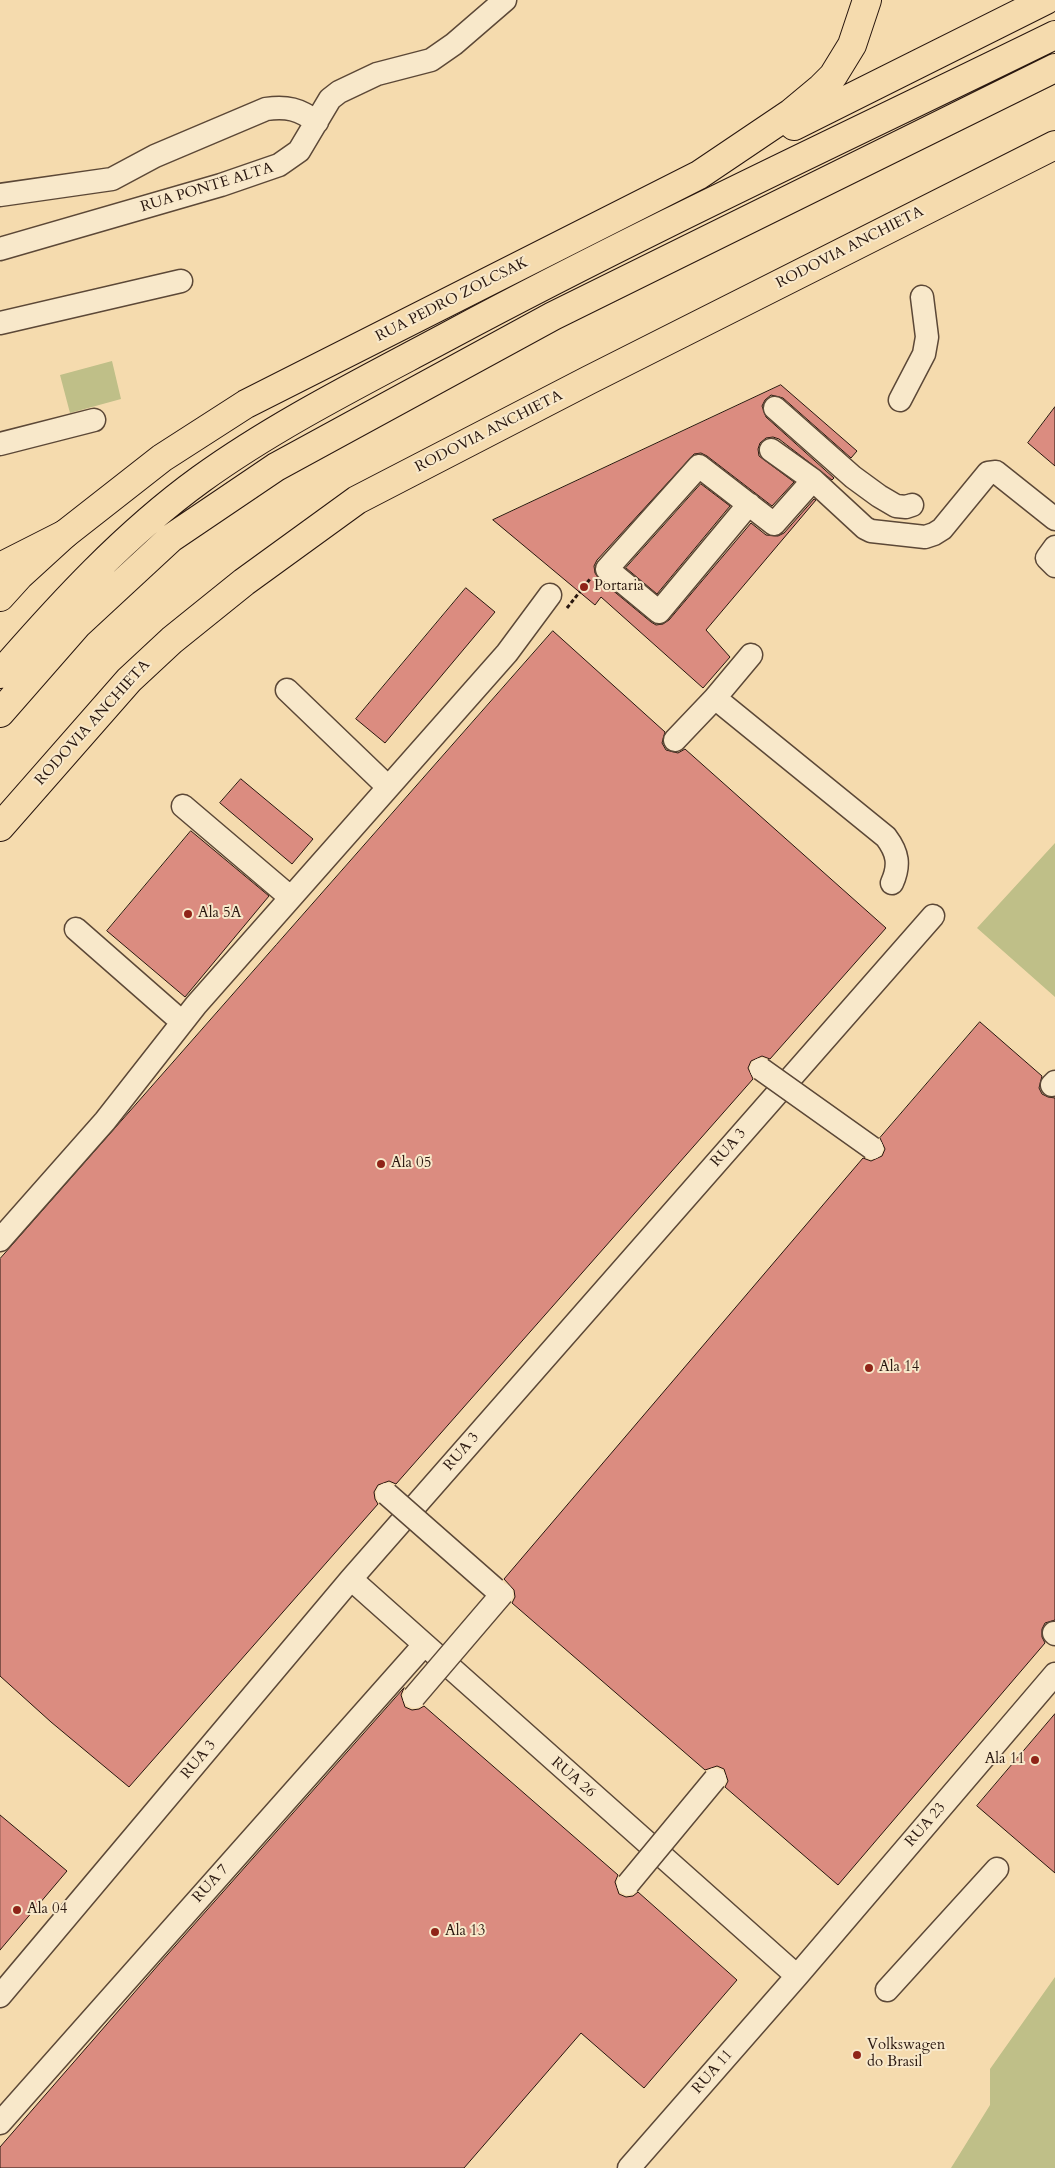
<!DOCTYPE html>
<style>
body{margin:0}
canvas{display:block;background:#f5dbae}
</style>
<canvas width="1055" height="2168"></canvas>
<script>
const ctx = document.querySelector('canvas').getContext('2d');
ctx.lineJoin = 'round';
function fill(path, color) { ctx.fillStyle = color; ctx.fill(path, 'evenodd'); }
function strokePath(path, color, width, dash) { ctx.strokeStyle = color; ctx.lineWidth = width; ctx.lineCap = dash ? 'butt' : 'round'; ctx.setLineDash(dash || []); ctx.stroke(path); }
function drawText(font, color, halo, rows, align = 'center') {
  ctx.font = font + ' Cardo,serif'; ctx.lineWidth = 4; ctx.setLineDash([]); ctx.textBaseline = 'middle'; ctx.strokeStyle = halo; ctx.fillStyle = color; for (const [text, x, y, turn = 0] of rows) {
    ctx.save(); ctx.translate(x, y); ctx.rotate((+turn || 0) * Math.PI / 180); ctx.textAlign = isNaN(turn) ? turn : align; if (halo) ctx.strokeText(text, 0, 0); ctx.fillText(text, 0, 0); ctx.restore();
  }
}
fill(new Path2D(`
 M112,361L121,399L70,413L60,375Z
 M1055,843V997L977,928Z
 M1055,1977V2168H951L990,2105V2069Z`), '#bfbf88');
const building = new Path2D(`
 M781,385L857,451L851,458L783,398L771,395L765,400L762,406L766,417L834,478L832,480L779,439L773,437L766,438L760,443L758,449L759,456L794,482L772,506L707,456L701,453L694,454L597,560L594,566L595,573L599,579L651,622L656,625L663,624L669,620L751,523L766,535L778,536L784,533L814,499L816,500L706,630L730,657L703,688L601,597L595,605L493,520Z
 M1055,407V466L1028,443Z
 M701,484L730,506L657,594L626,568Z
 M466,588L495,612L385,743L356,719Z
 M553,631L665,732L662,743L666,750L678,753L685,749L886,928L770,1059L762,1056L751,1061L748,1068L753,1079L396,1484L389,1481L378,1485L374,1492L375,1499L378,1504L129,1787L51,1722L0,1676V1259Z
 M241,779L313,839L292,864L220,803Z
 M191,831L269,896L185,997L107,931Z
 M980,1022L1042,1076L1039,1088L1042,1094L1048,1097L1055,1098V1620L1045,1623L1042,1629V1637L1045,1643L838,1885L725,1787L728,1781L724,1769L717,1766L705,1770L512,1603L515,1597L514,1590L504,1579L863,1158L871,1161L882,1156L885,1149L880,1138Z
 M404,1688L401,1695L405,1707L412,1710L419,1709L424,1706L618,1875L615,1882L619,1894L626,1897L633,1896L638,1892L737,1980L644,2088L581,2033L464,2168H0V2147L160,1963Z
 M1055,1714V1873L977,1806Z
 M0,1815L67,1871L0,1950Z`);
fill(building, '#db8c80');
strokePath(building, '#29170f', 1);
const minor = new Path2D(`
 M0,195L112,179L155,156L266,109C287,106 299,109 317,122
 M0,249L221,185L279,165L299,151L330,99L339,92L377,74L431,60L454,44L505,0
 M0,323L181,281
 M900,400L924,354L927,337L922,297
 M775,408L853,477L879,496L896,506L906,507L912,505
 M0,444L94,420
 M771,450L813,480
 M749,504L659,612L607,569L699,466L774,524L813,480L865,528L871,531L925,537L934,534L942,529L988,473L996,472L1055,519
 M1055,547L1047,558L1055,566
 M287,690L388,787
 M715,698L751,655
 M675,740L715,698L886,837C898,853 900,865 892,883
 M183,806L290,897
 M76,929L182,1022
 M1052,1085L1055,1082
 M0,1240L105,1121L196,1005L507,653L550,595
 M351,1579L797,1976
 M1054,1633L1055,1634
 M887,1990L997,1869
 M0,1996L351,1579L933,916
 M0,2123L423,1646
 M629,2168L797,1976L1055,1674`);
const major = new Path2D(`
 M794,126L1046,0
 M0,567L65,534L162,458L246,404L699,175L791,113L821,88L833,76L852,45L867,0`);
const highway = new Path2D(`
 M0,597L19,576L65,534
 M0,674C61,604 125,534 201,479C277,424 368,379 450,335C648,229 853,134 1055,35
 M0,713L77,625L171,538L276,467L553,316L1055,68
 M0,827L129,680L172,640L244,582L357,500L589,380L1055,145`);
strokePath(minor, '#5c4837', 25);
strokePath(major, '#29170f', 30);
strokePath(highway, '#29170f', 30);
strokePath(new Path2D(`
 M567,608L590,579`), '#29170f', 3, [4, 2.5]);
strokePath(minor, '#f8e8ca', 22);
strokePath(major, '#f5dbae', 28);
strokePath(highway, '#f5dbae', 28);
const minorBridge = new Path2D(`
 M761,1069L872,1148
 M387,1494L495,1589
 M414,1697L502,1594
 M628,1884L715,1779`);
strokePath(minorBridge, '#5c4837', 25, []);
strokePath(minorBridge, '#f8e8ca', 22);
for (const [x, y, r, color] of [
 [584,587,5,"#8f2418"],
 [188,914,5,"#8f2418"],
 [381,1164,5,"#8f2418"],
 [869,1368,5,"#8f2418"],
 [1035,1760,5,"#8f2418"],
 [17,1910,5,"#8f2418"],
 [435,1932,5,"#8f2418"],
 [857,2055,5,"#8f2418"]
]) { const dot = new Path2D(); dot.arc(x, y, r, 0, 2 * Math.PI); ctx.fillStyle = color; ctx.fill(dot); strokePath(dot, '#f8e8ca', 2); }
drawText('15px', '#29170f', '#f8e8ca', [
 ["RUA PONTE ALTA",207,188,-17],
 ["RODOVIA ANCHIETA",850,248,-27],
 ["RUA PEDRO ZOLCSAK",452,300,-27],
 ["RODOVIA ANCHIETA",489,432,-27],
 ["RODOVIA ANCHIETA",93,723,-48],
 ["RUA 3",729,1148,-49],
 ["RUA 3",462,1452,-49],
 ["RUA 3",199,1760,-50],
 ["RUA 26",573,1778,41],
 ["RUA 23",926,1825,-49],
 ["RUA 7",211,1884,-48],
 ["RUA 11",713,2072,-49]
]);
drawText('15px', '#29170f', '#f8e8ca', [
 ["Portaria",594,587],
 ["Ala 5A",198,914],
 ["Ala 05",391,1164],
 ["Ala 14",879,1368],
 ["Ala 11",1025,1760,"right"],
 ["Ala 04",27,1910],
 ["Ala 13",445,1932],
 ["Volkswagen",867,2046],
 ["do Brasil",867,2063]
], 'left');
</script>
